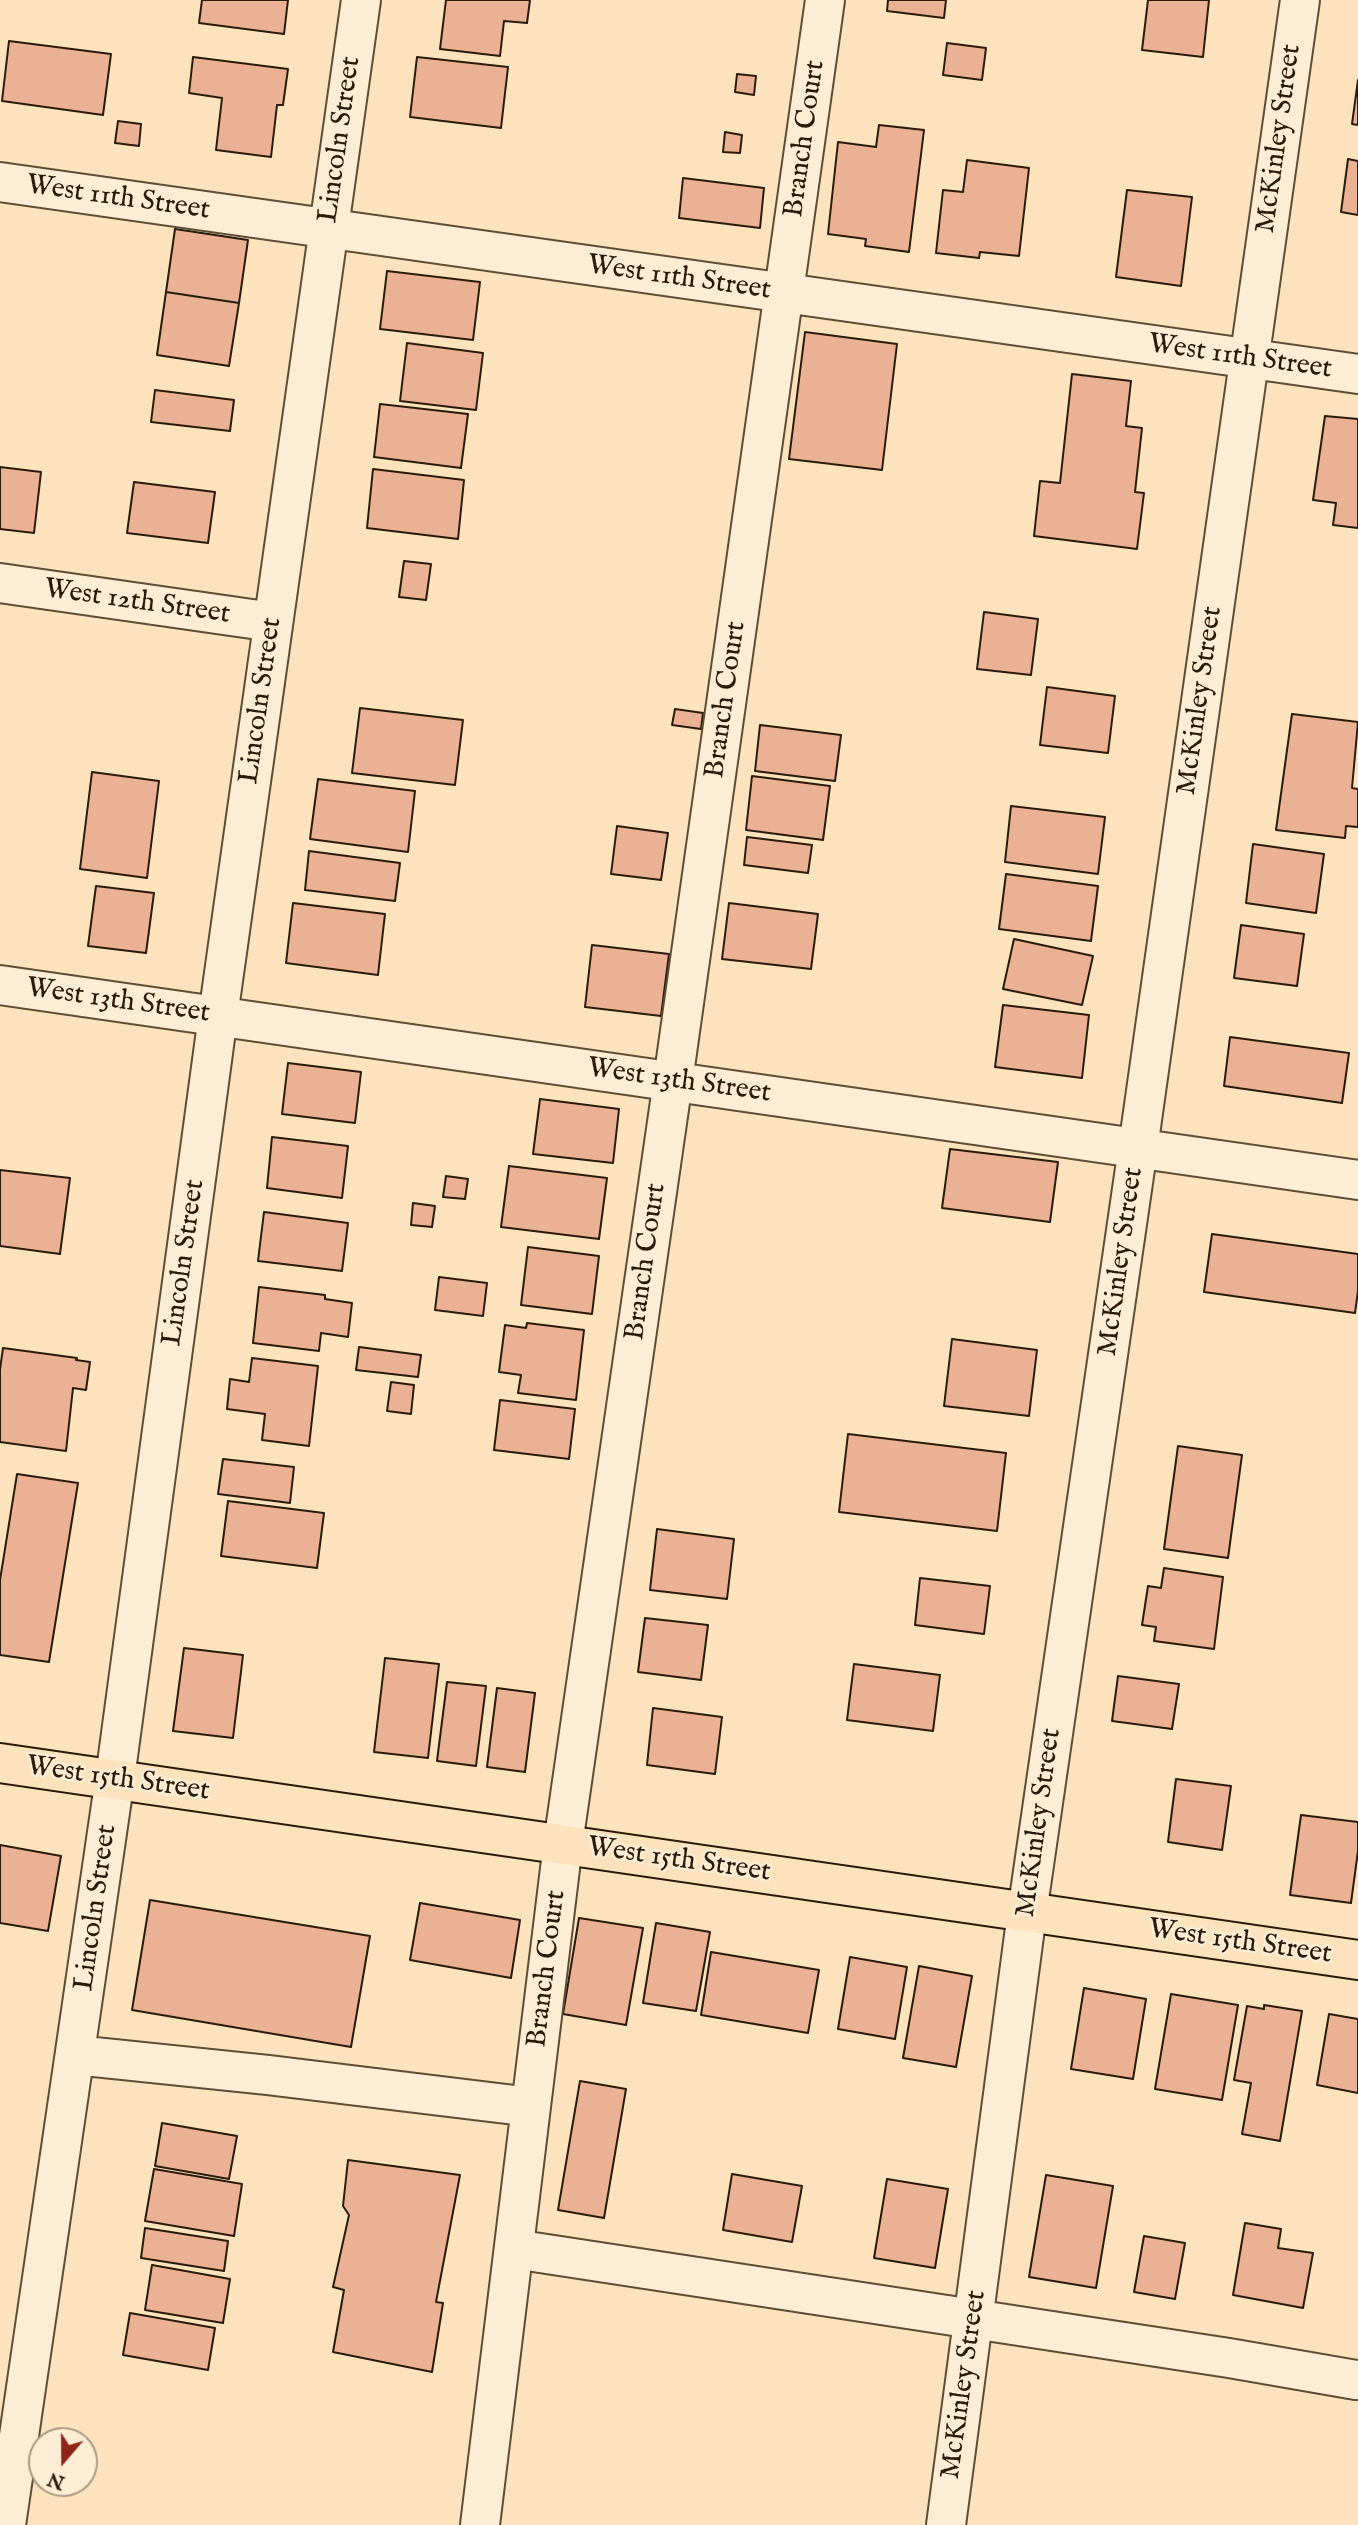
<!DOCTYPE html>
<style>
body{margin:0}
#map{position:relative;width:1358px;height:2525px;overflow:hidden;background:#fce3bd;font-family:"IM FELL English",serif}
canvas{display:block}
.north{position:absolute;left:28px;top:2427px;width:70px;height:70px;box-sizing:border-box;background:#fdedd4;border:2px solid #a99983;border-radius:50%;rotate:200deg;font-size:19px;font-weight:700;line-height:28px;text-align:center;color:#2a1b09}
.north::after{content:'';display:block;margin:auto;width:24px;height:32px;background:#8f2418;clip-path:polygon(50% 0,100% 100%,50% 72%,0 100%)}
</style>
<div id="map">
<canvas width="1358" height="2525"></canvas>
<div class="north">N</div>
</div>
<script>
const ctx = document.querySelector('canvas').getContext('2d');
ctx.lineJoin = 'round';
function fill(path, color) { ctx.fillStyle = color; ctx.fill(path, 'evenodd'); }
function strokePath(path, color, width, dash) { ctx.strokeStyle = color; ctx.lineWidth = width; ctx.lineCap = dash ? 'butt' : 'round'; ctx.setLineDash(dash || []); ctx.stroke(path); }
function drawText(font, color, halo, rows, align = 'center') {
  ctx.font = font + ' "IM FELL English",serif'; ctx.lineWidth = 5; ctx.setLineDash([]); ctx.textBaseline = 'middle'; ctx.strokeStyle = halo; ctx.fillStyle = color; for (const [text, x, y, turn = 0] of rows) {
    ctx.save(); ctx.translate(x, y); ctx.rotate((+turn || 0) * Math.PI / 180); ctx.textAlign = isNaN(turn) ? turn : align; if (halo) ctx.strokeText(text, 0, 0); ctx.fillText(text, 0, 0); ctx.restore();
  }
}
const building = new Path2D(`
 M202,0H288L284,34L199,23Z
 M446,0H530L527,23L504,21L500,56L440,49Z
 M888,0H946L944,18L887,11Z
 M1148,0H1209L1203,57L1142,50Z
 M9,41L111,54L103,115L2,101Z
 M947,43L986,48L982,80L943,75Z
 M193,57L288,69L283,105H277L271,157L216,150L222,98L189,93Z
 M417,57L508,67L501,128L410,117Z
 M737,74L756,76L754,95L735,92Z
 M1358,80V125L1352,124Z
 M118,121L141,124L139,146L115,143Z
 M879,125L924,130L909,252L865,246L866,239L828,234L838,142L876,147Z
 M725,132L742,135L740,153L723,152Z
 M1348,159L1358,161V215L1341,212Z
 M967,160L1029,168L1019,256L980,252L979,258L936,253L943,190L963,192Z
 M683,178L764,188L760,228L679,218Z
 M1127,190L1192,197L1181,286L1116,277Z
 M175,229L248,240L239,303L166,292Z
 M387,271L480,282L473,340L380,329Z
 M166,292L239,303L229,366L157,355Z
 M805,332L897,344L882,470L789,459Z
 M407,343L483,353L476,410L400,401Z
 M1072,374L1131,381L1126,426L1142,428L1135,492L1144,493L1137,549L1034,536L1040,481L1060,483Z
 M155,390L234,400L230,431L151,422Z
 M380,404L468,414L461,468L374,457Z
 M1325,416L1358,419V528L1333,525L1336,503L1313,500Z
 M0,467L41,472L34,533L0,529Z
 M373,469L464,480L458,539L367,528Z
 M134,482L215,492L208,543L127,533Z
 M404,561L431,564L426,600L399,597Z
 M984,612L1038,619L1031,675L977,669Z
 M1047,687L1115,696L1108,753L1040,745Z
 M360,708L463,720L455,785L352,773Z
 M675,709L703,713L701,729L672,725Z
 M1292,714L1358,722L1352,788L1358,789V827L1346,826L1345,838L1276,830Z
 M760,725L841,735L835,781L755,771Z
 M92,772L159,781L147,878L80,869Z
 M752,776L830,786L823,840L746,830Z
 M318,779L415,791L408,852L310,839Z
 M1011,806L1105,817L1098,874L1005,862Z
 M617,826L668,833L661,880L611,874Z
 M747,837L812,845L808,873L744,865Z
 M1253,844L1324,854L1316,913L1246,903Z
 M309,851L400,863L395,901L305,890Z
 M1006,874L1098,886L1091,941L999,929Z
 M96,886L154,893L146,953L88,946Z
 M293,903L385,914L378,975L286,963Z
 M729,903L818,914L811,969L722,959Z
 M1241,925L1304,934L1297,986L1234,978Z
 M1014,939L1093,956L1082,1005L1003,989Z
 M592,945L669,954L661,1016L585,1007Z
 M1003,1005L1089,1015L1082,1078L995,1067Z
 M1230,1037L1349,1053L1342,1103L1224,1086Z
 M288,1063L361,1072L355,1123L282,1114Z
 M540,1099L619,1109L613,1163L533,1154Z
 M272,1137L348,1146L342,1198L267,1188Z
 M950,1149L1058,1162L1050,1222L942,1208Z
 M509,1166L607,1178L599,1239L501,1227Z
 M0,1170L70,1178L60,1254L0,1246Z
 M446,1176L468,1179L465,1199L443,1197Z
 M413,1203L435,1206L432,1227L411,1225Z
 M264,1212L348,1223L342,1271L258,1261Z
 M1212,1234L1358,1254V1291L1355,1313L1204,1292Z
 M528,1247L599,1256L592,1314L521,1305Z
 M439,1277L487,1283L483,1316L435,1310Z
 M259,1287L325,1295V1299L352,1303L348,1337L321,1333L319,1351L253,1343Z
 M527,1323L584,1330L576,1400L518,1393L521,1375L499,1372L505,1325L526,1328Z
 M952,1339L1037,1350L1029,1416L944,1406Z
 M359,1347L421,1355L418,1377L356,1370Z
 M3,1348L77,1358L76,1360L90,1362L86,1390L73,1388L66,1451L0,1442V1369Z
 M252,1358L318,1366L309,1446L262,1440L265,1414L227,1409L230,1379L249,1382Z
 M391,1382L414,1385L411,1414L387,1411Z
 M500,1400L575,1409L569,1459L494,1450Z
 M848,1434L1006,1453L997,1531L839,1512Z
 M1178,1446L1242,1455L1228,1558L1164,1549Z
 M223,1459L294,1467L290,1503L218,1494Z
 M17,1474L78,1483L49,1662L0,1655V1580Z
 M228,1501L324,1513L317,1568L221,1556Z
 M657,1529L734,1539L727,1599L650,1590Z
 M1164,1568L1223,1577L1214,1649L1154,1641L1156,1627L1142,1625L1148,1586L1161,1588Z
 M920,1578L990,1586L984,1634L915,1625Z
 M645,1618L708,1625L701,1680L638,1672Z
 M184,1648L243,1655L233,1738L173,1731Z
 M385,1658L439,1664L428,1758L374,1752Z
 M854,1664L940,1675L933,1731L847,1720Z
 M1118,1676L1179,1684L1172,1729L1112,1721Z
 M447,1682L486,1686L476,1766L437,1761Z
 M497,1688L535,1693L525,1772L487,1767Z
 M653,1708L722,1717L715,1774L647,1765Z
 M1176,1779L1231,1786L1222,1850L1168,1842Z
 M1301,1815L1358,1822V1851L1351,1903L1290,1895Z
 M0,1845L61,1856L48,1931L0,1923Z
 M150,1900L370,1936L351,2047L132,2010Z
 M420,1903L520,1920L511,1978L410,1960Z
 M579,1918L643,1928L626,2025L563,2014Z
 M656,1923L710,1932L696,2011L643,2003Z
 M711,1952L819,1970L808,2033L701,2015Z
 M850,1957L907,1967L895,2039L838,2029Z
 M919,1966L972,1976L956,2067L903,2058Z
 M1084,1988L1146,1999L1133,2079L1071,2069Z
 M1171,1994L1238,2005L1222,2100L1155,2089Z
 M1264,2005L1302,2011L1280,2141L1242,2134L1251,2083L1234,2080L1247,2006L1264,2009Z
 M1329,2014L1358,2019V2093L1317,2085Z
 M580,2081L626,2089L604,2218L558,2210Z
 M162,2123L237,2136L229,2179L155,2166Z
 M348,2160L460,2175L436,2302L443,2303L432,2372L333,2352L344,2290L333,2287L349,2215L343,2206Z
 M154,2169L242,2184L234,2236L145,2221Z
 M732,2174L802,2186L792,2242L723,2230Z
 M1046,2175L1113,2186L1096,2288L1029,2277Z
 M887,2179L948,2189L935,2268L874,2258Z
 M1245,2223L1281,2229L1278,2248L1313,2253L1303,2308L1233,2295Z
 M145,2228L228,2241L224,2271L141,2258Z
 M1144,2236L1185,2243L1175,2299L1134,2292Z
 M152,2265L230,2279L223,2323L145,2310Z
 M130,2313L215,2328L208,2370L123,2355Z`);
fill(building, '#eab194');
strokePath(building, '#2a1b09', 2);
const minor = new Path2D(`
 M0,182L1358,374
 M0,583L273,622
 M0,985L1358,1180
 M75,2055L268,2075L531,2107
 M514,2249L1229,2358L1356,2380
 M6,2525L115,1778L218,1016L361,0
 M480,2525L563,1844L673,1081L825,0
 M946,2525L1027,1913L1138,1148L1300,0`);
const major = new Path2D(`
 M0,1763L1358,1960`);
strokePath(minor, '#5e4d36', 42);
strokePath(major, '#2a1b09', 42);
strokePath(minor, '#fdedd4', 38);
strokePath(major, '#fce3bd', 38);
drawText('28px', '#2a1b09', '#fdedd4', [
 ["Branch Court",806,139,-82],
 ["McKinley Street",1280,139,-82],
 ["Lincoln Street",341,140,-82],
 ["West 11th Street",118,199,8],
 ["West 11th Street",679,279,8],
 ["West 11th Street",1240,358,8],
 ["West 12th Street",137,603,8],
 ["Branch Court",727,700,-82],
 ["Lincoln Street",262,701,-82],
 ["McKinley Street",1201,701,-82],
 ["West 13th Street",118,1002,8],
 ["West 13th Street",679,1082,8],
 ["Branch Court",647,1262,-82],
 ["McKinley Street",1122,1262,-82],
 ["Lincoln Street",185,1263,-82],
 ["West 15th Street",118,1780,8],
 ["McKinley Street",1040,1823,-82],
 ["West 15th Street",679,1861,8],
 ["Lincoln Street",97,1908,-82],
 ["West 15th Street",1240,1943,8],
 ["Branch Court",548,1969,-83],
 ["McKinley Street",965,2385,-82]
]);
</script>
